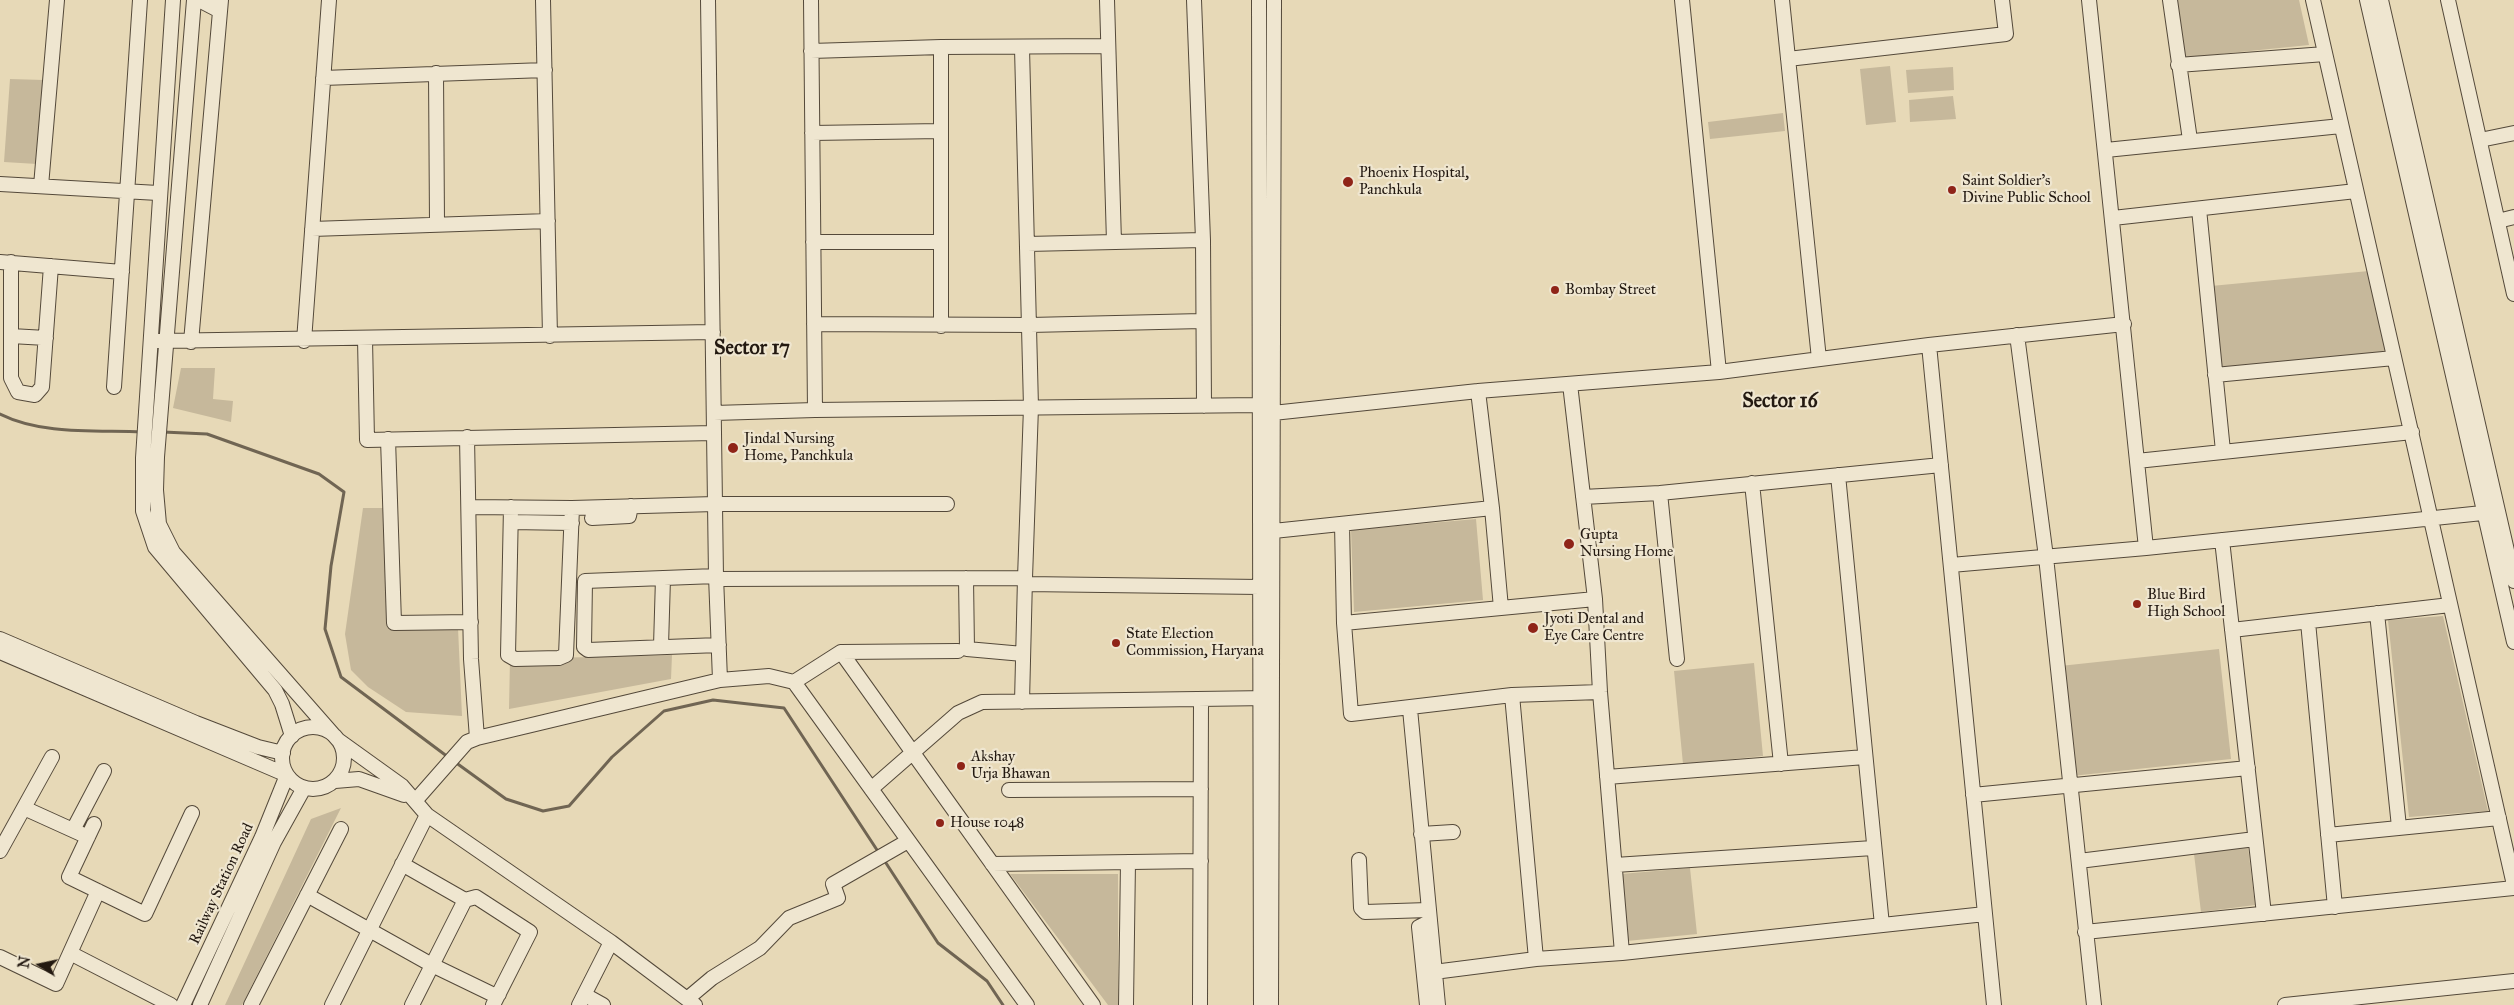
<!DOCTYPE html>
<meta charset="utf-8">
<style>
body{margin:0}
#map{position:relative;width:2514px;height:1005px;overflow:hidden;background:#e7d9b7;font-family:"IM FELL Great Primer",serif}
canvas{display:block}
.north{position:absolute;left:15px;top:940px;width:50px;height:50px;-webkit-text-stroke:4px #efe6d0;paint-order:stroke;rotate:280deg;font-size:14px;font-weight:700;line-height:20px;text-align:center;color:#231911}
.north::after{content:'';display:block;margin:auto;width:18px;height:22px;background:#231911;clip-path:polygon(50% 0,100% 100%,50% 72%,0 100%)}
</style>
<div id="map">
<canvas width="2514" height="1005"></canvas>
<div class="north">N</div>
</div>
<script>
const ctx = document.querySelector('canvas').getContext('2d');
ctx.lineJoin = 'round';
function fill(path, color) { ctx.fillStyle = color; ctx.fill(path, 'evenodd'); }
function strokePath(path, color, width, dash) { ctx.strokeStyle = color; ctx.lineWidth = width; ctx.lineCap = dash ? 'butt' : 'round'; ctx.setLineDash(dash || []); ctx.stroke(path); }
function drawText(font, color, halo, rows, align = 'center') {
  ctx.font = font + ' "IM FELL Great Primer",serif'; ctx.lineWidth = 4.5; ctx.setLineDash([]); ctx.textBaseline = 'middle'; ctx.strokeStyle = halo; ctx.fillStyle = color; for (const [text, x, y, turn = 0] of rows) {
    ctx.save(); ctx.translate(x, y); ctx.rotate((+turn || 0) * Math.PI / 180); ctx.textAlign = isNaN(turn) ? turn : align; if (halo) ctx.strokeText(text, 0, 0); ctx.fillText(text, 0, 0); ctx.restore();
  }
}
fill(new Path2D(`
 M2174,0H2299L2309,45L2180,58Z
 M1890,66L1896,122L1866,125L1860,69Z
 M1953,67L1954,90L1908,93L1906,70Z
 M10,79L44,80L37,164L4,162Z
 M1953,96L1956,119L1910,122L1909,100Z
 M1783,113L1785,131L1710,139L1708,122Z
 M2369,271L2387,353L2220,368L2211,286Z
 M181,368H215L213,399L233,401L231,422L173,408Z
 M363,508H386L390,628H458L462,716L406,712L368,687L351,670L345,634Z
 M1476,519L1483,600L1354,612L1351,530Z
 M2443,616L2488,811L2409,817L2388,620Z
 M2219,649L2231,759L2072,776L2060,666Z
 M672,655L671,679L509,709L510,659Z
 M1754,663L1763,756L1683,764L1674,671Z
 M341,808L242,1005H225L311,819Z
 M2248,847L2255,905L2201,912L2194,854Z
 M1690,868L1697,934L1627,941L1621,874Z
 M1010,874H1118V1005H1108Z`), '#c6b89b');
strokePath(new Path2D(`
 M0,414C42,435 96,430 142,432
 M163,432L207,434L319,474L344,492L331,566L325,629L341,677L448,757
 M455,762L506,799L543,811L569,806L612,757L664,711L713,700L784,708L879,853
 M884,860L938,943L987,981L1003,1005`), '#706553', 3);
const minor = new Path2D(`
 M173,0L143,458V511L155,547L275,690L282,704L292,736
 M194,0L157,457L156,490L159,524L173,552L338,740L402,786L427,815L611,942L695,1005
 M199,0L220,11
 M543,0L550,336
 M708,0L716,576L720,680
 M811,0L815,410
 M1107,0L1114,242
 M1194,0L1203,240L1204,406
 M1259,0L1261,1005
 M1682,0L1719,372
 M1782,0L1819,359
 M2089,0L2146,548
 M2170,0L2190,140
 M2313,0L2514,885
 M2367,0L2514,642
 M2381,0L2514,581
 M2448,0L2514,294
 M1022,48L1031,407L1025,578
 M811,51L941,47L1108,46
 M1788,59L2006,34L2002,0
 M2178,65L2325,54
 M436,73L437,223
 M323,78L545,70
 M812,133L941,131
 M2480,140L2514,133
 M2106,150L2341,126
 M0,184L158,193
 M41,186L57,0
 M2199,209L2223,451
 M2113,218L2356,191
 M2498,221L2514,217
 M312,229L548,221
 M813,242H940
 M1027,244L1203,240
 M0,262L122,272
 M11,262V378L18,392L35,395L42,387L51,266
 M814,324L1030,325L1202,321
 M941,326V47
 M2017,335L2046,557L2094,1005
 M11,336L46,338
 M365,339L367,440L714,433
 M156,341L713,332
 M304,341L329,0
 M191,342L221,0
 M1929,345L1994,1005
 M2215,375L2394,358
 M1570,384L1595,599L1600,692L1622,953
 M114,387L140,0
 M1478,391L1492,508L1501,608
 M714,413L815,410L1260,405L1273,413L1478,391L1719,372L1929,345L2124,324
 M467,437L471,659L477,738
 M388,439L394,623L471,622
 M2137,461L2412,432
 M1838,475L1882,925
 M1752,483L1781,764
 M1660,493L1677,659
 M1583,497L1660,493L1941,465
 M469,507L572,508L715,504H947
 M511,507L508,655L515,659L559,658L566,655L572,508
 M592,518L629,516L631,506
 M511,522L572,523
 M1342,524L1344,623L1351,714L1512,695L1600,692
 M1264,532L1492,508
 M2222,540L2264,914
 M1951,565L2146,548L2492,512
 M716,576L585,581L584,647L588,650L719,645
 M966,578L967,649L1023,654
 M716,579L1025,578L1022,702
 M1025,584L1260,587
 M2377,613L2399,827
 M2308,622L2335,907
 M1344,623L1595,599
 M2232,630L2450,605
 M0,639L196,723L258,747L283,753
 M661,646L663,578
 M0,652L287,775L262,837L183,1005
 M841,652L958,651
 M794,682L841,652L1093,1005
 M1512,695L1536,959
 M1410,709L1438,1005
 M282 758a31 31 0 1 1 62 0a31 31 0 1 1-62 0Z
 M1607,777L1865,757
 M335,781L359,779L404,795
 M871,789L958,713L982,702L1269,698
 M1009,790L1201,789
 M1973,795L2248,768
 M416,800L467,742L477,738L720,680L769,676L794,682L1027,1005
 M24,808L88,837
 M94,824L69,877L145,914L192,813
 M73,830L104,771
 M1421,834L1453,832
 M2328,835L2499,818
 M0,851L52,757
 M1359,860L1361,908L1365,912L1428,910
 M2079,861L2255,839
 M402,864L465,900L476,897L530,932L493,1005
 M992,864L1201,861
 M1615,865L1873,848
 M307,895L432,965L494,995L499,994
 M2085,932L2514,888
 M70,953L171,1005
 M0,957L56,984L98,891
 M1434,972L1536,959L1622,953L1985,914
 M585,995L603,1005
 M687,999L712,978L760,948L789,918L838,898L833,884L908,841
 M200,1005L274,842L304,788
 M251,1005L341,829
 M332,1005L427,815
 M412,1005L465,900
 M579,1005L611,942
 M1126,1005L1128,862
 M1200,1005L1201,699
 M1271,1005L1274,0
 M1427,1005L1419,927L1429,922
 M2285,1005L2514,981`);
strokePath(minor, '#54493a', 16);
strokePath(minor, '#efe6d0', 14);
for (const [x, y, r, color] of [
 [1348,182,6,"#8f2418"],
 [1952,190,5,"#8f2418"],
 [1555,290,5,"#8f2418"],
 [733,448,6,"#8f2418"],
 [1569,544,6,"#8f2418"],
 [2137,604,5,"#8f2418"],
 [1533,628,6,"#8f2418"],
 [1116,643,5,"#8f2418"],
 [961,766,5,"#8f2418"],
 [940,823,5,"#8f2418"]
]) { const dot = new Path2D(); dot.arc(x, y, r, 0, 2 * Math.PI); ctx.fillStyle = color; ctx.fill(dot); strokePath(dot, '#efe6d0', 2); }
drawText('15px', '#231911', '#efe6d0', [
 ["Phoenix Hospital,",1359,173],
 ["Panchkula",1359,190],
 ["Saint Soldier’s",1962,181],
 ["Divine Public School",1962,198],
 ["Bombay Street",1565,290],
 ["Jindal Nursing",744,439],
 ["Home, Panchkula",744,456],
 ["Gupta",1580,535],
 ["Nursing Home",1580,552],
 ["Blue Bird",2147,595],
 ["High School",2147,612],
 ["Jyoti Dental and",1544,619],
 ["Eye Care Centre",1544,636],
 ["State Election",1126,634],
 ["Commission, Haryana",1126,651],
 ["Akshay",971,757],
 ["Urja Bhawan",971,774],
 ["House 1048",950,823]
], 'left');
drawText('15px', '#231911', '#efe6d0', [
 ["Railway Station Road",222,884,-65]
]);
drawText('bold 20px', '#231911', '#efe6d0', [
 ["Sector 17",752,349],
 ["Sector 16",1780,402]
]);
</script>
